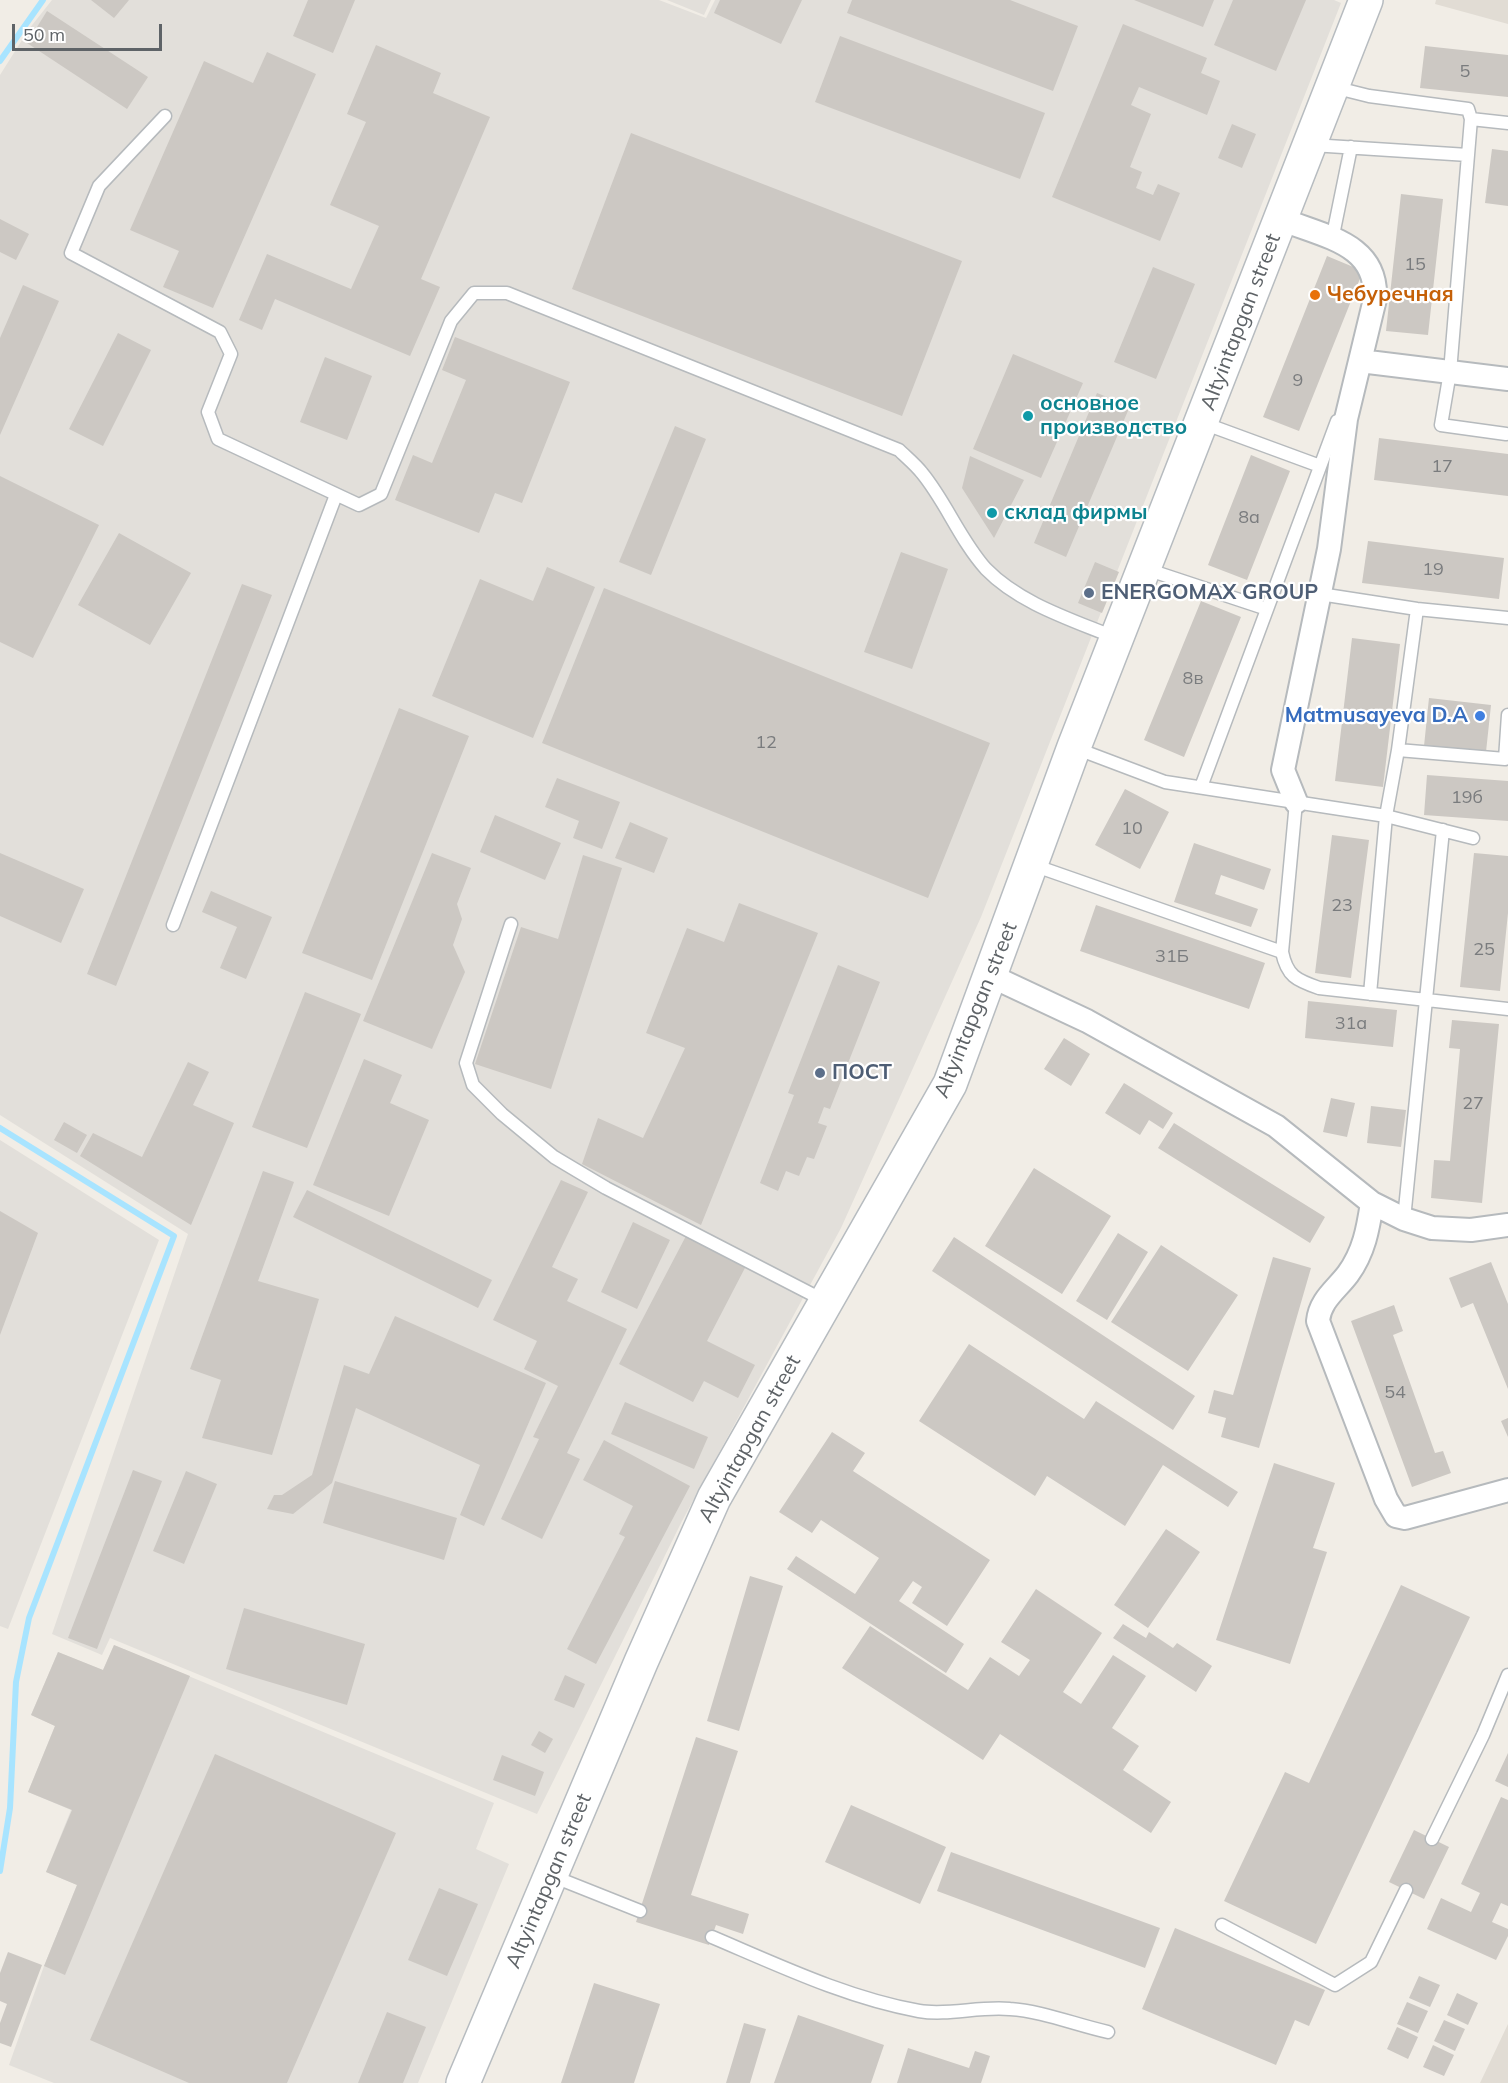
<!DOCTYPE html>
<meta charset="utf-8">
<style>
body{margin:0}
#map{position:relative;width:1508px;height:2083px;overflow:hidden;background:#f1ede6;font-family:Mulish,sans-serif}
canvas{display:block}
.scale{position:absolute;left:12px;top:24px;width:150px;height:27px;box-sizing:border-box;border:3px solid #5e6367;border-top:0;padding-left:8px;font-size:18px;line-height:21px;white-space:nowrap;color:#5e6367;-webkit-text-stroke:4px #fff;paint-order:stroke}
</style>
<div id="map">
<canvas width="1508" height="2083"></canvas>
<div class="scale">50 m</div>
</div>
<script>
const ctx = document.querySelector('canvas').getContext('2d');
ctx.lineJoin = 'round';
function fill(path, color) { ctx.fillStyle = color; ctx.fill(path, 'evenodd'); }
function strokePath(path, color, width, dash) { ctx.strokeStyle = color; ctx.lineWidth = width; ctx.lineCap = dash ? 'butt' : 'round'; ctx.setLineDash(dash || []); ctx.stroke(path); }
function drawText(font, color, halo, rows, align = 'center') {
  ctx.font = font + ' Mulish,sans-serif'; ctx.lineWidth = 4.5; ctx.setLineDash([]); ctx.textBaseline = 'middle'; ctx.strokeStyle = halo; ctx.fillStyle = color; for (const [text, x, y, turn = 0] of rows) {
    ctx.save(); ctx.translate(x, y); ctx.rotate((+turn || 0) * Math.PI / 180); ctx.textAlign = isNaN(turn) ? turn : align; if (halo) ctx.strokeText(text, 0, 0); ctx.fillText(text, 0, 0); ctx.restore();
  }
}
fill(new Path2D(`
 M52,0H659L706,18L715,0H1334L1341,3L981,917L841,1228L682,1521L537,1814L110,1638L102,1655L52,1634L188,1234L0,1115V75L29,29Z
 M667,0H711L704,15Z
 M0,1140L159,1240L8,1629L0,1626Z
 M114,1645L494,1803L476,1849L509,1864L418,2083H54L9,2065L44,1966L77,1885L46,1872L71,1810L28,1792L55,1726L31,1715L58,1652L103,1670Z`), '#e2dfda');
fill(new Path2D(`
 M1436,0H1508V24L1435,4Z
 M1508,2024V2083H1480Z`), '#e1dcd4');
strokePath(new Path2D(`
 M0,61L43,0
 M0,1128L174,1236L29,1618L16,1682L10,1808L0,1871`), '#a8e4ff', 6);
fill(new Path2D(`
 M91,0H129L114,18Z
 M308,0H355L333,53L293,36Z
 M720,0H802L781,44L714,13Z
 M852,0H1010L1078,26L1053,91L847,13Z
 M1134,0H1214L1203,27Z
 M1233,0H1306L1276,71L1214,45Z
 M47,11L148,77L127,109L27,43Z
 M1123,24L1207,58L1201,73L1220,81L1207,115L1139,87L1131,105L1151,114L1130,167L1142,172L1136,188L1153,195L1158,184L1180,193L1160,241L1052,197Z
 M840,36L1045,113L1020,179L815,102Z
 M376,45L441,73L433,93L490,117L421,279L440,287L410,356L275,299L262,330L239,320L267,254L351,289L379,226L330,205L366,122L347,114Z
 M1425,46L1508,55V97L1420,88Z
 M267,52L316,74L213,308L163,287L179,251L130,230L204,61L253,83Z
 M1232,124L1256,134L1242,168L1218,158Z
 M631,133L962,261L902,416L572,289Z
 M1492,149L1508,151V206L1485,203Z
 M1401,194L1443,199L1428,335L1386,331Z
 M0,219L29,234L16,260L0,252Z
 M1327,256L1363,271L1299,431L1263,417Z
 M1153,267L1195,284L1156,379L1114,362Z
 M23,285L59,301L0,435V338Z
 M118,333L151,350L103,446L69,429Z
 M455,337L570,382L522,503L495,493L479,533L395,500L413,455L432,463L466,380L442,370Z
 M1013,354L1083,383L1041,478L973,449Z
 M325,357L372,376L347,440L300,422Z
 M1097,393L1130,406L1066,557L1034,543Z
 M675,426L706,439L651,575L619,562Z
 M1379,438L1508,454V496L1374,480Z
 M1251,455L1290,471L1247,580L1208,565Z
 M970,456L1024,480L994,538L962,488Z
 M0,476L99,525L33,658L0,642Z
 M119,533L191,573L150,645L78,605Z
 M1368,541L1504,558L1499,599L1362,583Z
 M901,552L948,569L912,669L864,652Z
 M1095,562L1119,572L1102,613L1078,603Z
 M547,567L595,587L533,738L432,696L480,579L533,601Z
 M242,584L272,595L116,986L87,974Z
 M604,588L990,743L928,898L542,743Z
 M1201,601L1241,617L1184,757L1144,740Z
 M1352,638L1400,644L1383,787L1335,781Z
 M1429,698L1491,705L1486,752L1424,746Z
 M399,708L469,736L372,980L302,953Z
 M1427,775L1508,781V821L1424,815Z
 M557,778L620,802L602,849L573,838L579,821L545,807Z
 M1125,789L1169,812L1140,869L1095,845Z
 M495,815L561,843L545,880L480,852Z
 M630,822L668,838L654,873L615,858Z
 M1332,835L1369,840L1351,978L1315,973Z
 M1194,843L1271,869L1264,890L1221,875L1215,894L1258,909L1251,927L1174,902Z
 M0,853L84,889L61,943L0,916Z
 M432,853L471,868L457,904L462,919L453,945L465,972L432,1049L363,1021Z
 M1474,853L1508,856V913L1500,991L1460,987Z
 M583,855L622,868L551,1089L475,1064L521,927L558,939Z
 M211,891L272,917L246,979L220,968L237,927L202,912Z
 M739,903L818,933L701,1225L582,1164L598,1118L643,1138L685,1048L646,1033L687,928L724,942Z
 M1096,905L1265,963L1249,1009L1080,951Z
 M838,965L880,982L830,1109L824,1107L818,1123L827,1126L814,1159L807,1157L799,1176L786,1171L778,1191L760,1183L794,1095L788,1093Z
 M305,992L361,1014L307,1148L252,1127Z
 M1308,1001L1397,1010L1393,1047L1305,1038Z
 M1452,1020L1499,1024L1482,1203L1431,1198L1434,1160L1450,1161L1460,1049L1449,1048Z
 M1064,1038L1090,1054L1071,1086L1044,1069Z
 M364,1059L402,1075L390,1103L429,1120L389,1216L313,1185Z
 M188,1062L209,1072L193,1105L234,1123L191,1225L80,1156L93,1133L142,1157Z
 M1124,1083L1173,1113L1163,1129L1149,1120L1140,1135L1105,1113Z
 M1331,1098L1355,1103L1347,1137L1323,1132Z
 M1371,1106L1406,1110L1401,1147L1367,1143Z
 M64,1122L87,1135L77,1153L54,1140Z
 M1174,1123L1325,1217L1310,1243L1158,1148Z
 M1034,1168L1111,1216L1062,1294L985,1246Z
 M263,1171L294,1182L258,1281L319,1299L272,1455L202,1438L221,1380L190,1369Z
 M561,1180L588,1192L552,1267L578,1279L567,1301L627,1329L567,1453L580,1459L542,1539L501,1519L539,1439L533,1437L558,1386L524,1369L537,1341L493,1320Z
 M307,1190L492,1280L478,1308L293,1217Z
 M0,1211L38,1233L0,1335Z
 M633,1222L670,1240L637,1309L601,1292Z
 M1118,1233L1148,1252L1107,1320L1076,1301Z
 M687,1234L747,1264L707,1341L755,1365L738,1398L704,1381L693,1402L619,1364Z
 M954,1237L1195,1396L1173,1430L932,1271Z
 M1161,1245L1238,1295L1188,1371L1111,1322Z
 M1273,1257L1311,1268L1259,1448L1221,1437L1226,1418L1208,1413L1214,1390L1233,1395Z
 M1491,1262L1508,1304V1389L1473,1303L1461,1308L1449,1278Z
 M1394,1305L1403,1331L1393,1335L1435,1453L1443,1451L1451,1473L1412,1487L1351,1321Z
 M395,1316L546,1383L484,1526L460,1515L480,1465L356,1408L332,1483L293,1514L267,1509L274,1495H282L312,1475L344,1365L369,1374Z
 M969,1344L1084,1419L1096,1401L1238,1492L1228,1507L1163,1465L1125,1526L1047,1476L1035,1496L919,1421Z
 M625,1402L708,1437L694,1469L611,1434Z
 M1508,1418V1437L1501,1421Z
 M832,1432L865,1453L853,1471L990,1560L947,1626L912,1603L922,1587L913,1581L899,1601L964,1644L946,1673L787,1569L796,1556L855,1594L879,1558L821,1520L812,1533L779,1512Z
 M604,1440L690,1486L596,1664L567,1649L625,1537L619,1534L633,1506L583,1480Z
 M1274,1463L1335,1483L1313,1548L1327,1552L1290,1664L1216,1640Z
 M133,1470L162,1481L97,1649L68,1638Z
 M186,1471L217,1484L184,1564L153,1551Z
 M335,1481L457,1518L444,1560L323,1523Z
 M1166,1529L1200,1552L1148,1628L1114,1605Z
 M750,1576L783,1586L739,1731L707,1721Z
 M1401,1585L1470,1617L1316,1944L1224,1901L1285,1772L1309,1783Z
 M1036,1589L1102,1633L1063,1692L1081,1704L1113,1655L1146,1676L1112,1728L1139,1746L1123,1770L1171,1802L1151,1833L1000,1734L983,1760L842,1668L870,1626L968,1690L990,1657L1019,1676L1030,1660L1001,1642Z
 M244,1608L365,1644L347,1705L226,1669Z
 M1123,1624L1146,1638L1149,1632L1173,1648L1177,1643L1212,1666L1196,1692L1113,1638Z
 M114,1645L190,1676L65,1975L44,1966L77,1885L46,1872L72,1810L28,1792L55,1726L31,1715L58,1652L103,1670Z
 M565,1675L585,1684L574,1708L554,1700Z
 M539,1731L553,1739L545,1753L531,1745Z
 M696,1737L738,1751L691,1895L749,1914L743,1934L716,1925L709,1945L636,1922Z
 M1508,1753V1787L1495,1781Z
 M215,1754L396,1833L287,2083H189L90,2040Z
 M502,1755L544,1772L535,1796L493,1780Z
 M1501,1797L1508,1800V1906L1501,1903L1492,1922L1508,1929V1936L1496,1960L1427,1929L1441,1898L1471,1912L1480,1893L1461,1884Z
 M851,1805L946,1847L920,1904L825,1862Z
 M1414,1830L1449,1847L1424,1899L1389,1882Z
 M951,1852L1160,1928L1145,1968L937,1891Z
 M439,1888L478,1904L447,1976L408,1960Z
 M1175,1928L1325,1990L1309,2026L1295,2020L1276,2065L1142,2009Z
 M8,1952L42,1965L11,2047L0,2043V2023L7,2004L0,2001V1973Z
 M1419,1976L1440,1985L1430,2007L1409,1998Z
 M594,1983L660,2004L634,2083H561Z
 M1457,1993L1478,2003L1468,2025L1447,2015Z
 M1407,2002L1428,2011L1418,2033L1397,2024Z
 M387,2012L426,2027L403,2083H358Z
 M798,2015L884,2045L871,2083H774Z
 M1444,2020L1465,2029L1455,2051L1434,2041Z
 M744,2023L766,2029L750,2083H726Z
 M1397,2027L1418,2037L1408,2059L1387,2049Z
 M1433,2045L1454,2055L1444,2076L1423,2067Z
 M908,2048L969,2068L975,2051L990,2056L981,2083H897Z`), '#ccc8c3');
const lane = new Path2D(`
 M1333,87L1369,96L1468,109L1471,119L1468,155
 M165,116L99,186L71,253L220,332L231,354L208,412L218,439L359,505L381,494L451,321L474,293H507L899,450C906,457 915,464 922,473C946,502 960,540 986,569C1020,604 1073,620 1116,638
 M1471,119L1508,123
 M1312,145L1468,155L1450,372L1441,425L1506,434
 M1332,240L1351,147
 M1203,423L1320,466
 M1146,569L1267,609
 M1320,594L1417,609L1508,618
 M1075,748L1165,782L1386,816L1473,838
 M1398,750L1417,609
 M1201,787L1337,421L1341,420
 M1033,865L1282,952L1296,802
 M511,924L466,1063L473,1085L502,1114L554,1157L606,1188L825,1301
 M173,925L336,495
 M1282,952C1287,976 1296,980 1319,988L1508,1009
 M1370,994L1386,816L1398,750L1505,759L1508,715
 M1404,1219L1443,830
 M1432,1839L1483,1735L1508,1675
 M552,1876L640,1911
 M1222,1925L1335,1985L1371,1962L1406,1890
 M712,1937C778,1965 847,1998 919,2011C948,2016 979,2006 1010,2009C1042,2011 1076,2025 1108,2032`);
const street = new Path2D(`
 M1281,219C1324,237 1378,243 1375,299L1346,419L1329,549L1283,770L1296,802
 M1360,361L1508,379
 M991,976L1087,1021L1276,1126L1372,1203L1404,1219L1432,1228L1471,1230L1508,1225
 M1372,1203C1368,1229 1364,1252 1348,1274C1336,1290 1320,1300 1318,1321L1386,1499L1396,1516L1405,1518L1508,1490`);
const secondary = new Path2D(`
 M463,2083L641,1662L714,1498L950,1084L1074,747L1366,0`);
strokePath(lane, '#b6babd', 15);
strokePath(street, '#b6babd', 26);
strokePath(secondary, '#b7bcc0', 36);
strokePath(lane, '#fff', 12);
strokePath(street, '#fff', 22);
strokePath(secondary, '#fff', 33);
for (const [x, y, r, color] of [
 [1315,295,6,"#e8710a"],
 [1028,416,6,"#0f9aa8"],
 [992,513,6,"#0f9aa8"],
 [1089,593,6,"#5c6f8a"],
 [1480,716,6,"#3f7fe0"],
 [820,1073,6,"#5c6f8a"]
]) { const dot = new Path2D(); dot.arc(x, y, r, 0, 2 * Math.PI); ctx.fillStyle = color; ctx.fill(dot); strokePath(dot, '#fff', 2); }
drawText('18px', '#7a7c7e', null, [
 ["5",1465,72],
 ["15",1415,265],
 ["9",1298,381],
 ["17",1442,467],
 ["8a",1249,518],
 ["19",1433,570],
 ["8в",1193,679],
 ["12",766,743],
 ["19б",1467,798],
 ["10",1132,829],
 ["23",1342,906],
 ["25",1484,950],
 ["31Б",1172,957],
 ["31а",1351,1024],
 ["27",1473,1104],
 ["54",1395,1393]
]);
drawText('bold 21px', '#c56008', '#fff', [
 ["Чебуречная",1327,295]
], 'left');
drawText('21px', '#5e6367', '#fff', [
 ["Altyintapgan street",1241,322,-69],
 ["Altyintapgan street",976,1010,-68],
 ["Altyintapgan street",750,1439,-61],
 ["Altyintapgan street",549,1881,-67]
]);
drawText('bold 21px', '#0d838f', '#fff', [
 ["основное",1040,404],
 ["производство",1040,428],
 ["склад фирмы",1004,513]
], 'left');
drawText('bold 21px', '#4e5e75', '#fff', [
 ["ENERGOMAX GROUP",1101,593],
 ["ПОСТ",832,1073]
], 'left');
drawText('bold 21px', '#366cbe', '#fff', [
 ["Matmusayeva D.A",1468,716]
], 'right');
</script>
